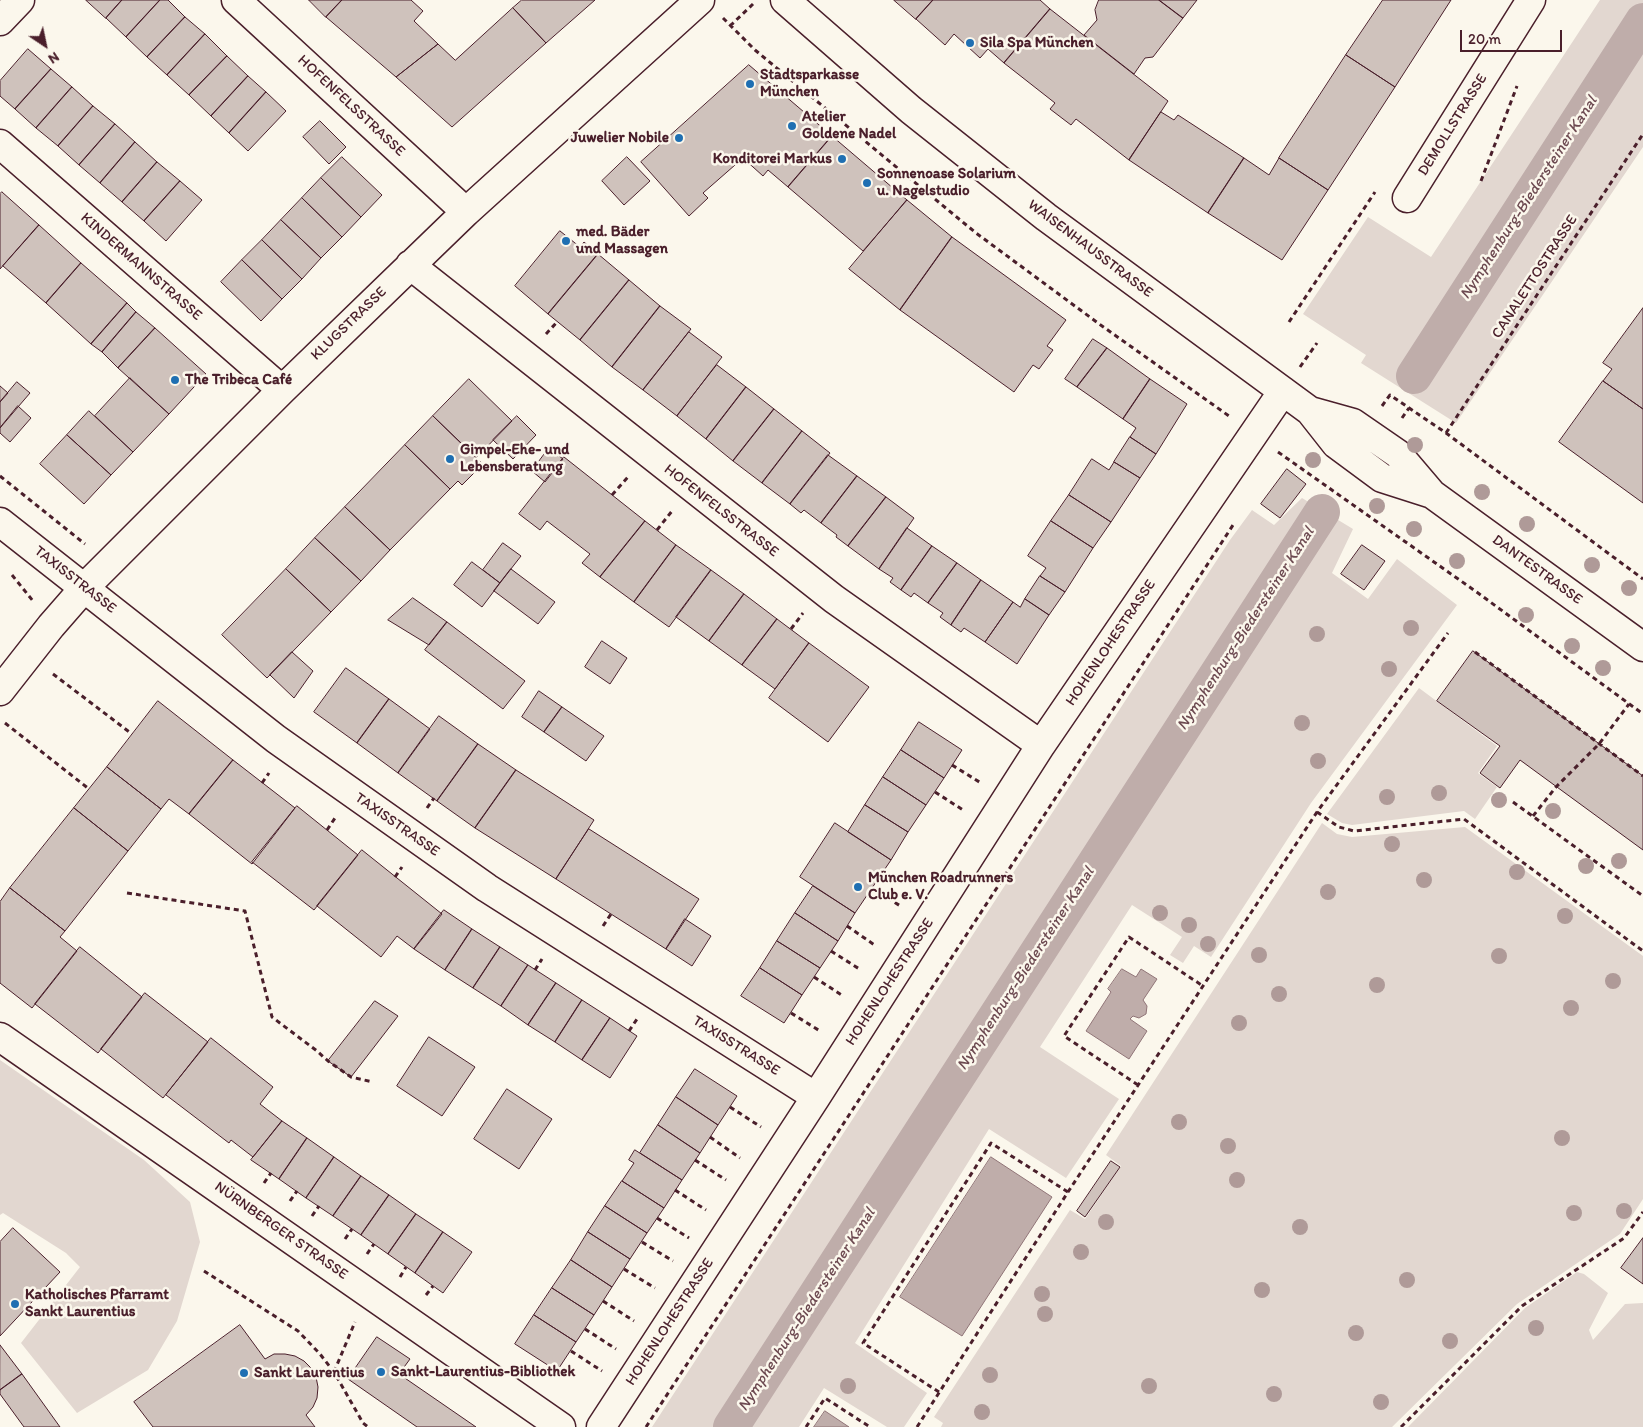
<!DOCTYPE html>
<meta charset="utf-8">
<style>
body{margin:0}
#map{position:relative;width:1643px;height:1427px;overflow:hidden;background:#fbf7ec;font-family:Itim,sans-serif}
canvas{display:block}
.north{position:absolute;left:20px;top:20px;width:50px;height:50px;-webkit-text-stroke:4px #fbf7ec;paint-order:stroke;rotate:146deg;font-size:14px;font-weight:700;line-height:20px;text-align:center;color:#4a1f2b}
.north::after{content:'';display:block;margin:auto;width:18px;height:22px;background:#4a1f2b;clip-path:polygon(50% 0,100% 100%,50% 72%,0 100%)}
.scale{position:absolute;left:1460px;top:30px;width:102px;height:22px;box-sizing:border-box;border:2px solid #4a1f2b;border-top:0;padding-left:6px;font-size:15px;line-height:18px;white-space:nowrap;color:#4a1f2b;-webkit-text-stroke:4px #fbf7ec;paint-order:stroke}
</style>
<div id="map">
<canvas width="1643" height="1427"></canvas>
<div class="north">N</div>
<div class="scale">20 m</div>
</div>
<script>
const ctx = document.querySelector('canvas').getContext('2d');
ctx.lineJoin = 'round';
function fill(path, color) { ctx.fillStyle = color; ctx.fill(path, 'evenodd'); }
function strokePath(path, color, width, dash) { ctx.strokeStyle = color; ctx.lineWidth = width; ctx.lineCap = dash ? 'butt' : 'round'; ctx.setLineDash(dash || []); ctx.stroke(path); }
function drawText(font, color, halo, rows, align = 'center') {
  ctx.font = font + ' Itim,sans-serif'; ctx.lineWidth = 5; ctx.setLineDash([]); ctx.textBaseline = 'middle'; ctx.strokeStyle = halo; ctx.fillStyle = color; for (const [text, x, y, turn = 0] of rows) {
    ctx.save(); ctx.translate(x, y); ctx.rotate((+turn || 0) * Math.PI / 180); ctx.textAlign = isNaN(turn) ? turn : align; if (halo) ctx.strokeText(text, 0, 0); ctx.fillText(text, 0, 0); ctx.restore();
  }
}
fill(new Path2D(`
 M1600,0H1643V147L1456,423L1361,363L1366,355L1303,314L1368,217L1431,257Z
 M1302,498L1353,529L1332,573L1368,599L1397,559L1457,605L1311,803L1211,957L1194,946L1183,963L1170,955L1182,937L1132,905L1040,1047L1119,1099L1066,1178L989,1129L855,1343L927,1393L904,1427H887L824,1388L799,1427H652L1230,540L1252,510L1274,525Z
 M1419,688L1497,746L1478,773L1497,787L1475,819L1464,811L1352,825L1342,823L1327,814Z
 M1322,823L1337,834L1352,837L1465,827L1643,956V1199L1620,1234L1517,1304L1392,1427H941L943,1423L934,1417L1070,1210L1085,1219L1121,1166L1106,1155Z
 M0,1060L144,1160L190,1202L200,1242L177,1321L148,1370L77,1413L21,1343L80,1267L66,1253L3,1213L0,1215Z
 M1577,1272L1584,1274L1608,1293L1589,1330L1593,1340L1625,1304L1643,1303V1427H1408L1525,1308Z`), '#e2d7d0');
const water = new Path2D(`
 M1122,969L1136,977L1141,969L1157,979L1143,1000L1147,1006L1146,1014L1139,1018L1133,1016L1130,1019L1147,1031L1129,1059L1086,1031L1111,992L1108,989Z
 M991,1157L1052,1197L962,1336L900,1297Z
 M825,1411L849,1427H814Z`);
fill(water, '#bfadaa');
strokePath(water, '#907477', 1);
strokePath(new Path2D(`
 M1414,376L1643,21
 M731,1427L1322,512`), '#bfadaa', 36);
const building = new Path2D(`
 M86,0H122L106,18Z
 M122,0H160L126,37L106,18Z
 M160,0H168L185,17L147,57L126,37Z
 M309,0H342L326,17Z
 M342,0H411L423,11L414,21L438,44L396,77L326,17Z
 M522,0H595L546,43L513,8Z
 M894,0H933L916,19Z
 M933,0H1040L1050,9L1004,63L988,49L980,58L954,34L945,45L916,19Z
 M1099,0H1159L1183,18L1153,57L1145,58L1134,74L1084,35L1097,20L1095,10Z
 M1159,0H1197L1183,18Z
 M1383,0H1451L1395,87L1346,55Z
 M513,8L546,43L452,127L396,77L438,44L455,60Z
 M1050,9L1168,101L1129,160L1076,119L1071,125L1050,109L1055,103L1004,63Z
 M185,17L205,34L167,75L147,57Z
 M205,34L227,56L189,95L167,75Z
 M28,49L51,69L15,109L0,96V81Z
 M1346,55L1395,87L1328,190L1279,158Z
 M227,56L248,76L211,116L189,95Z
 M749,65L832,136L788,187L768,170L763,176L743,158L703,193L708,198L689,216L641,162Z
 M51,69L72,87L36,128L15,109Z
 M248,76L266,92L229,133L211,116Z
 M72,87L93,106L58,146L36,128Z
 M266,92L286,111L248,151L229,133Z
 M93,106L115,124L79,165L58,146Z
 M1161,112L1174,120L1178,115L1244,158L1208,213L1129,160Z
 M320,121L346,147L329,164L303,137Z
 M115,124L135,142L100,183L79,165Z
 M832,136L907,200L863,251L788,187Z
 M135,142L157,162L122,202L100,183Z
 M342,157L382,195L361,217L321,178Z
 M627,157L650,181L624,205L602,181Z
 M1244,158L1269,175L1279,158L1328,190L1282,260L1208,213Z
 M157,162L180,181L144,221L122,202Z
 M321,178L361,217L342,237L302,198Z
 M180,181L202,200L166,241L144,221Z
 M2,192L39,225L0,269V194Z
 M302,198L342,237L321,258L281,220Z
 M907,200L952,237L900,310L849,269Z
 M281,220L321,258L302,279L262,240Z
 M39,225L81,263L46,303L3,266Z
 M560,231L580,247L584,242L598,254L548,314L515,286Z
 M952,237L1066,320L1047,346L1053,350L1039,369L1033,365L1014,392L900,310Z
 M262,240L302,279L282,299L242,260Z
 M598,254L629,280L580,340L548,314Z
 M242,260L282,299L261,321L221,282Z
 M81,263L127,303L91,344L46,303Z
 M629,280L660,306L612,367L580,340Z
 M127,303L136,312L102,352L91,344Z
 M660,306L691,329L643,390L612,367Z
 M1643,308V409L1603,381L1612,369L1603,363Z
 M136,312L155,328L118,368L102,352Z
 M155,328L206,374L169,414L118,368Z
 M689,332L722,357L677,416L643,390Z
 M1093,339L1107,348L1077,387L1065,379Z
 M1107,348L1150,379L1123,419L1077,387Z
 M717,365L746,387L706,439L677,416Z
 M130,378L169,414L133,452L95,416Z
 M469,379L512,421L476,458L433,416Z
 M1150,379L1187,404L1156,454L1130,437L1136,428L1123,419Z
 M1603,381L1643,409V503L1559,442Z
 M17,382L30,393L0,428V402Z
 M0,386L8,393L0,402Z
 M746,387L774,409L733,461L706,439Z
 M18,406L31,418L10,442L0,433V428Z
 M774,409L802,431L762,483L733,461Z
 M89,411L133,452L111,475L67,435Z
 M433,416L483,464L462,485L458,481L450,489L405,445Z
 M517,416L536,435L513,459L493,440Z
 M802,431L830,453L790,504L762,483Z
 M67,435L111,475L84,504L40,464Z
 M1130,437L1156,454L1140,478L1114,462Z
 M405,445L450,489L390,550L345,507Z
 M549,448L563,459L545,482L532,471Z
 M828,455L857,476L821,523L804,510L801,513L790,504Z
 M564,457L645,521L600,577L582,563L590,554L547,521L540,530L519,514Z
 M1092,459L1109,470L1114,462L1140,478L1111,522L1069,495Z
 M1287,469L1306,484L1280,518L1261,504Z
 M857,476L886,497L848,546L836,537L837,535L821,523Z
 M1069,495L1111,522L1093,548L1051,521Z
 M886,497L914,518L879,569L848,546Z
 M345,507L390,550L361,581L315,538Z
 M645,521L676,545L634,602L600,577Z
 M1051,521L1093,548L1065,592L1040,576L1046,568L1028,556Z
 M907,528L932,546L901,590L890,582L893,578L879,569Z
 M315,538L361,581L331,612L286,569Z
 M503,543L521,556L500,583L483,570Z
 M676,545L711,570L669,627L634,602Z
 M1362,545L1385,561L1364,590L1341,574Z
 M932,546L957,563L928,603L914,593L911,597L901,590Z
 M472,562L500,583L482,607L454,585Z
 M957,563L981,580L951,625L940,617L943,613L928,603Z
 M286,569L331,612L267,678L222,635Z
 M511,569L555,602L538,624L494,591Z
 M711,570L744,594L709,641L676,617Z
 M1040,576L1065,592L1049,615L1025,599Z
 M981,580L1013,602L985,642L964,628L961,632L951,625Z
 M744,594L777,619L742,665L709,641Z
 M413,598L447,622L429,645L388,620Z
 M1025,599L1049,615L1017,664L985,642L1013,602L1020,607Z
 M777,619L809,643L775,689L742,665Z
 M447,622L525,681L503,709L425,650Z
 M602,641L627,658L610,684L585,667Z
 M809,643L869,687L828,742L769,698Z
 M1473,651L1643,776V850L1520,760L1500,788L1480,773L1500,746L1437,701Z
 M292,652L313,671L294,698L270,675Z
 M346,668L389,699L357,743L314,712Z
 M539,691L562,707L544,732L522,717Z
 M389,699L430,729L398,773L357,743Z
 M158,701L233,760L189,814L169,799L161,809L107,767Z
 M562,707L604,736L586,761L544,732Z
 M439,716L478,744L437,801L398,773Z
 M919,722L962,750L944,778L901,750Z
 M478,744L516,770L475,828L437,801Z
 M901,750L944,778L926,805L883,777Z
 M233,760L295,808L252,864L189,814Z
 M107,767L161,809L128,851L74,808Z
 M516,770L594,820L556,879L475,828Z
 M883,777L926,805L908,832L865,805Z
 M865,805L908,832L891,860L848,832Z
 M297,806L358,855L314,910L252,862Z
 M74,808L128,851L65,931L10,888Z
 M835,823L891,860L855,913L800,877Z
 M589,829L699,899L666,949L556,879Z
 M362,850L442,914L414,949L397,936L381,957L317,906Z
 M813,886L855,913L838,941L795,913Z
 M10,888L65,931L60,937L77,951L32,1008L0,983V902Z
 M444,910L472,929L445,970L414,949Z
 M795,913L838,941L820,968L777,941Z
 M685,919L711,936L692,966L666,949Z
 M472,929L500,947L473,988L445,970Z
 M777,941L820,968L802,995L760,968Z
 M80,947L142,997L98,1053L35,1004Z
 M500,947L528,965L501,1006L473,988Z
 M528,965L556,983L528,1025L501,1006Z
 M760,968L802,995L784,1023L741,996Z
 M556,983L582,1000L555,1042L528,1025Z
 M145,993L208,1042L163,1098L101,1049Z
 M582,1000L610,1018L582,1060L555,1042Z
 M375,1001L398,1016L351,1077L328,1061Z
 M610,1018L637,1036L610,1078L582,1060Z
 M429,1037L475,1067L442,1116L397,1086Z
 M211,1038L273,1087L260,1104L282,1121L253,1157L231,1140L229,1143L166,1095Z
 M695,1069L737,1096L718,1125L676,1097Z
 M507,1089L552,1119L519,1169L474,1139Z
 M676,1097L718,1125L700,1153L658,1125Z
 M282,1121L307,1138L279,1179L251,1160Z
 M658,1125L700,1153L682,1180L640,1153Z
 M307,1138L334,1157L306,1198L279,1179Z
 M635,1150L682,1180L664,1208L622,1181L634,1163L629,1160Z
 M334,1157L361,1176L333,1216L306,1198Z
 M1111,1161L1120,1167L1085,1217L1077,1211Z
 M361,1176L389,1195L361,1235L333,1216Z
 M622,1181L664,1208L647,1233L605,1206Z
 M389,1195L416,1214L388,1254L361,1235Z
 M605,1206L647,1233L630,1259L588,1232Z
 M416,1214L443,1232L415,1273L388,1254Z
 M13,1228L60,1272L0,1336V1242Z
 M443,1232L472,1252L443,1293L415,1273Z
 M588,1232L630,1259L612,1287L571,1260Z
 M1643,1238V1284L1621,1268Z
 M571,1260L612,1287L594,1315L552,1288Z
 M552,1288L594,1315L576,1342L534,1315Z
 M534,1315L576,1342L557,1371L515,1344Z
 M240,1325L265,1359L274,1354H285L295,1356L304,1361L311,1368L316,1377L318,1387L317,1398L313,1407L306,1415L315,1427H153L134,1402Z
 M377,1337L410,1359L399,1374L476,1427H417L348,1379Z
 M0,1345L22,1374L0,1390Z
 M22,1374L60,1427H24L0,1394V1390Z`);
fill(building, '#cfc2bc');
strokePath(building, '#4a1f2b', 1);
const minor = new Path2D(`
 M236,0L466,212
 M785,0L911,110L1046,217L1310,411L1336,444L1382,478L1432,494
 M0,21L20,0
 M0,144L282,390
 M1407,198L1531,0
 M410,265L834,599L1041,745
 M1310,411L1353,423L1398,454L1432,494L1643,647
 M0,522L276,739L487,888L816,1097
 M0,691L51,626L85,587L282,390L466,212L700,0
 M0,1037L561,1427
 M601,1427L816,1097L1041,745L1283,391`);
strokePath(minor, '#4a1f2b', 31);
strokePath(new Path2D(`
 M723,18L755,50L976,233L1102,326L1229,416
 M730,26L753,4
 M1481,181L1517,86
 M1289,322L1375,192
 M546,334L557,322
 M1300,367L1317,343
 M1382,406L1390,395L1446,433L1643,579
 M1402,418L1409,408
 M1446,433L1643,134
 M1278,452L1478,593L1643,714
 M0,476L85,544
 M612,495L628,477
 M657,530L672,511
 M12,575L33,601
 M791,629L803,613
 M1475,652L1643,776
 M53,674L132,734
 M5,723L89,789
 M952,765L981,783
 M262,783L269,773
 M935,792L963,810
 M1513,802L1643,896
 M427,808L434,798
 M1317,812L1339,827L1354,831L1464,819L1643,951
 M1533,816L1556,787L1599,744L1629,704
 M327,830L335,818
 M395,877L402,867
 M872,888L902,907
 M127,893L245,911L272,1017L317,1051L328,1061L351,1077L373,1082
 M603,926L611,914
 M847,926L876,946
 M831,951L861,970
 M535,970L542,959
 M814,977L843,996
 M791,1013L820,1031
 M629,1031L637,1019
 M1138,1085L1064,1036L1129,937L1203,986
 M730,1107L761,1127
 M710,1137L740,1158
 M695,1160L726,1180
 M264,1183L271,1173
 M675,1190L706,1210
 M290,1201L297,1191
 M312,1216L319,1206
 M657,1218L689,1238
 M345,1239L352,1229
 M642,1242L673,1261
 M367,1254L374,1244
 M624,1269L655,1288
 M204,1271L298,1331L320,1354L334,1372L363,1423L368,1427
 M400,1277L406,1267
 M426,1295L433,1286
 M603,1301L634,1321
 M585,1329L616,1349
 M571,1351L602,1371
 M334,1372L355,1322
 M939,1392L863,1343L991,1143L1068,1192
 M646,1427L1235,522
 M806,1427L825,1398L870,1427
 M917,1427L1068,1192L1317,812L1448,633
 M1401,1427L1522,1306L1624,1238L1643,1212`), '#4a1f2b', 3, [5, 4]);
strokePath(minor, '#fbf7ec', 28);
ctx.fillStyle = '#af9a98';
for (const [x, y] of [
 [1415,445],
 [1313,460],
 [1482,492],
 [1377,506],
 [1527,524],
 [1414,529],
 [1457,561],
 [1592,565],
 [1629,588],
 [1526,615],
 [1411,628],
 [1317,634],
 [1572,646],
 [1603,668],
 [1389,669],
 [1302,723],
 [1318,761],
 [1439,793],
 [1387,797],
 [1499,800],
 [1553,811],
 [1392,844],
 [1619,861],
 [1586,866],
 [1517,872],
 [1424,880],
 [1328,892],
 [1160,913],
 [1565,916],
 [1189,925],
 [1208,944],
 [1259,955],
 [1499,956],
 [1613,981],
 [1377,985],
 [1279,994],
 [1571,1008],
 [1239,1023],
 [1179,1122],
 [1562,1138],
 [1228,1146],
 [1237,1180],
 [1624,1211],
 [1574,1213],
 [1106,1222],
 [1300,1227],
 [1081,1252],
 [1407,1280],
 [1262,1290],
 [1042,1294],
 [1045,1314],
 [1536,1328],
 [1356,1333],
 [1450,1341],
 [990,1375],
 [848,1386],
 [1149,1386],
 [1274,1394],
 [1381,1402],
 [982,1412]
]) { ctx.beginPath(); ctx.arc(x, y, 8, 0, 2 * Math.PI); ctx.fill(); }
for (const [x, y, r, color] of [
 [970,43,5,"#1f6fb2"],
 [750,84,5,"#1f6fb2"],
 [792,126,5,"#1f6fb2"],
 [679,138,5,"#1f6fb2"],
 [842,159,5,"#1f6fb2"],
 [867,183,5,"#1f6fb2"],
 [566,241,5,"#1f6fb2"],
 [175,380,5,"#1f6fb2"],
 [450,459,5,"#1f6fb2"],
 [858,887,5,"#1f6fb2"],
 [15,1304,5,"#1f6fb2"],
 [381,1372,5,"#1f6fb2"],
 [244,1373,5,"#1f6fb2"]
]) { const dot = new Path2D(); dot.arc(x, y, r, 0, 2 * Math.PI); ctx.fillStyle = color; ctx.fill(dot); strokePath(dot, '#fbf7ec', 2); }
drawText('bold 15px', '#4a1f2b', '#fbf7ec', [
 ["Sila Spa München",980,43],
 ["Stadtsparkasse",760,75],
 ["München",760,92],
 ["Atelier",802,117],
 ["Goldene Nadel",802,134],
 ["Juwelier Nobile",669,138,"right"],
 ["Konditorei Markus",832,159,"right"],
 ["Sonnenoase Solarium",877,174],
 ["u. Nagelstudio",877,191],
 ["med. Bäder",576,232],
 ["und Massagen",576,249],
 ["The Tribeca Café",185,380],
 ["Gimpel-Ehe- und",460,450],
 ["Lebensberatung",460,467],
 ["München Roadrunners",868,878],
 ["Club e. V.",868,895],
 ["Katholisches Pfarramt",25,1295],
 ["Sankt Laurentius",25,1312],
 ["Sankt-Laurentius-Bibliothek",391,1372],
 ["Sankt Laurentius",254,1373]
], 'left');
drawText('15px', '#4a1f2b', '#fbf7ec', [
 ["HOFENFELSSTRASSE",351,106,43],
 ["DEMOLLSTRASSE",1453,125,-58],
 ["WAISENHAUSSTRASSE",1090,249,37],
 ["KINDERMANNSTRASSE",141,267,41],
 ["CANALETTOSTRASSE",1535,277,-57],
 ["KLUGSTRASSE",349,324,-44],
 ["HOFENFELSSTRASSE",721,511,38],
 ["DANTESTRASSE",1537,570,36],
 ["TAXISSTRASSE",75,580,38],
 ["HOHENLOHESTRASSE",1111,643,-56],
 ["TAXISSTRASSE",397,825,35],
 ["HOHENLOHESTRASSE",890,982,-57],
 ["TAXISSTRASSE",736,1046,32],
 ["NÜRNBERGER STRASSE",281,1231,35],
 ["HOHENLOHESTRASSE",670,1322,-57]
]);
drawText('italic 16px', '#6d4a51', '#fbf7ec', [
 ["Nymphenburg-Biedersteiner Kanal",1529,198,-57],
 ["Nymphenburg-Biedersteiner Kanal",1246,629,-57],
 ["Nymphenburg-Biedersteiner Kanal",1026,969,-57],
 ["Nymphenburg-Biedersteiner Kanal",807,1310,-57]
]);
</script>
